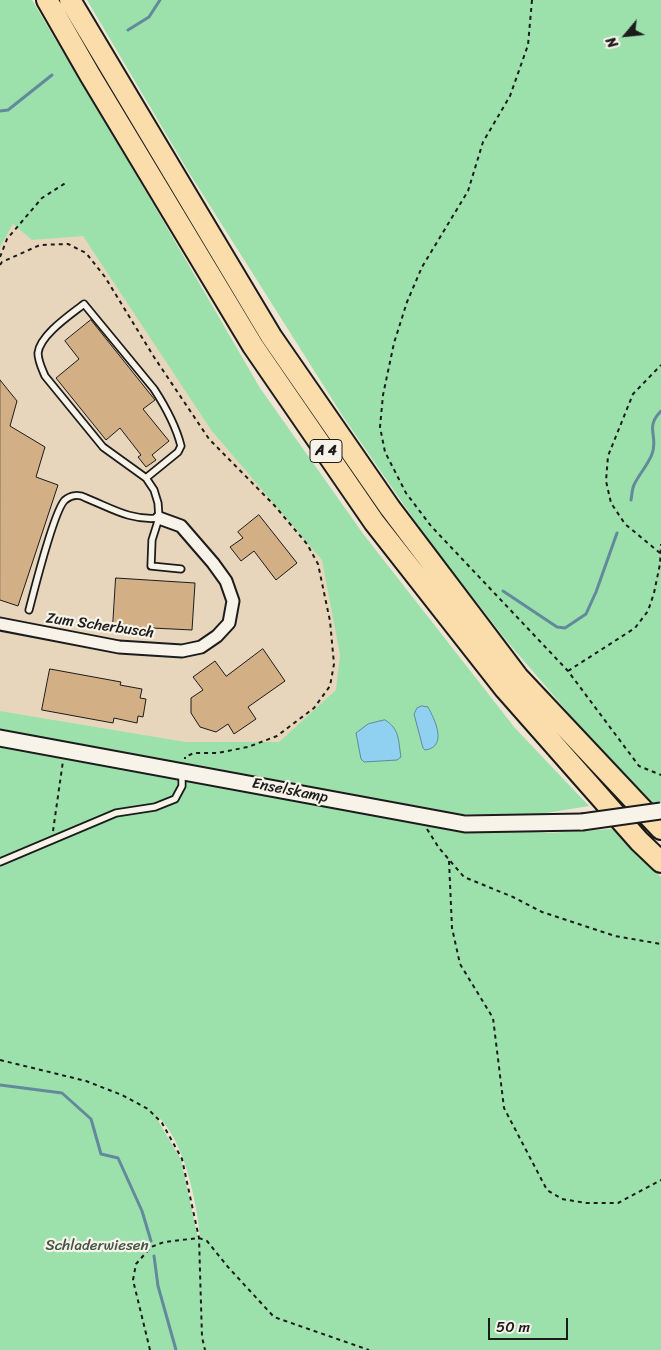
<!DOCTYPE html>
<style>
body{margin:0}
#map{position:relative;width:661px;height:1350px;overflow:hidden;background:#f0e5d4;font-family:Sriracha,sans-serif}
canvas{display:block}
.north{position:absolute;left:601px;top:10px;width:50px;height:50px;-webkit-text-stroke:4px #f7f3e8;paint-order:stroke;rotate:242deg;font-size:14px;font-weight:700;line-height:20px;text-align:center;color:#1c1c1c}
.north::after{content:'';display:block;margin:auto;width:18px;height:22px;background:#1c1c1c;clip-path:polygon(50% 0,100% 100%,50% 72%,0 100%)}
.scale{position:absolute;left:488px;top:1318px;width:80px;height:22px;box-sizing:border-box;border:2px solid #1c1c1c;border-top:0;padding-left:6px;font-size:15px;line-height:18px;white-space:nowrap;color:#1c1c1c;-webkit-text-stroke:4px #f7f3e8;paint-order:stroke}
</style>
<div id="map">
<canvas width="661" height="1350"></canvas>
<div class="north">N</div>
<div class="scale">50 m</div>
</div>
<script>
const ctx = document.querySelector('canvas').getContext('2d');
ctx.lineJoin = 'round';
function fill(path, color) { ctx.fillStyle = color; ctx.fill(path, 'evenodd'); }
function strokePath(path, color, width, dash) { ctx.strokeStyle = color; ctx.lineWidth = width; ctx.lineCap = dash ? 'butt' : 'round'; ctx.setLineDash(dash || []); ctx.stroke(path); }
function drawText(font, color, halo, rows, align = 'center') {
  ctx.font = font + ' Sriracha,sans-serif'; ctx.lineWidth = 4.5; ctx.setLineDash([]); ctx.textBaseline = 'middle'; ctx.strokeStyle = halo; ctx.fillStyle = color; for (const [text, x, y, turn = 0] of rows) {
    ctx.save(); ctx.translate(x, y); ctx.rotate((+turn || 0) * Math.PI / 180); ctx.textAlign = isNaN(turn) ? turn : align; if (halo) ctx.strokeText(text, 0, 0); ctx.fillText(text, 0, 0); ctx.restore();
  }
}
fill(new Path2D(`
 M13,224L32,240L83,235L211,430L323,560L340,655L337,690L279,742H186L0,711V247Z`), '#e7d5bc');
fill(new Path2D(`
 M0,0H32L155,207L260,388L364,535L515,728L589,806L540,814H460L180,765L0,731V711L186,742H279L336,690L340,655L322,560L211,430L83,236L32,240L13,224L0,247Z
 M87,0H661V821L506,640L424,534L344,418L188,171Z
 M0,744L179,778L178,787L172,797L154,804L116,809L0,858Z
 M186,777L466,826L548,833L613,829L661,877V1350H0V864L116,816L155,809L176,802L184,788ZM157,1116C184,1139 197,1203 200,1238L194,1239L198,1238L181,1160L156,1117Z`), '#9ce0ac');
const water = new Path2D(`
 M422,706L428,707C435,720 448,747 425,750L423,748L414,714L417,708Z
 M385,720C400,729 398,740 401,757L397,760L364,762L361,759L356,733L368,724Z`);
fill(water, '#90d1f1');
strokePath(water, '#62899c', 1);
strokePath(new Path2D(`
 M128,30L149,17L160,0
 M0,111L8,110L52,75
 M631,500C632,495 632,489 634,485C639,474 648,465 652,454C659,436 644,428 661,411
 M503,591L557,627L565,628L586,614L596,592L617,533
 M0,1085L62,1093L91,1119L101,1154L118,1158L142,1211L151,1241
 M154,1256L158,1286L176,1350`), '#62899c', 3);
const building = new Path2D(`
 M91,320L155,400L143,409L169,441L152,455L156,460L146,467L138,457L141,455L120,428L106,440L56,378L79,359L65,341Z
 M0,380L17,401L10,426L45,447L36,477L58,485L18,606L0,600Z
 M259,515L297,563L276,580L254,551L241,561L230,547L243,538L238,532Z
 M116,578L195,583L192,630L113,626Z
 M263,649L285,681L248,707L256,719L234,734L228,724L216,732L200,727L191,713V698L203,690L193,677L215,661L226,676Z
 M50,669L121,682L120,685L142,689L140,698L146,699L143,717L138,716L137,723L114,718L113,723L42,710Z`);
fill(building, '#d2af84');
strokePath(building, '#1c1c1c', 1);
const lane = new Path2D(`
 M146,478L178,452L181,446C176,426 165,406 154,389L84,304C70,315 40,335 38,353C38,361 42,369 45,376L103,447L146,478L154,490L158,503L159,518L152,540L151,566L181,569
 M29,610C34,591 54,510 65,500C71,495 79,494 86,498C111,508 131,521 159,518
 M0,862L116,813L155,807L175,799L182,786V772`);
const street = new Path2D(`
 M0,624L119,647L182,651L201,647L217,636L229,623L233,601L226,581L213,563L181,526L159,518`);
const secondary = new Path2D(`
 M0,738L465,824L582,822`);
const highway = new Path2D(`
 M47,0L90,75L253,346L374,522L505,689L639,841L661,862
 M70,0L271,336L390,508L518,677L661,829`);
strokePath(lane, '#1c1c1c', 9);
strokePath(street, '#1c1c1c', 15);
strokePath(secondary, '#1c1c1c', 19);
strokePath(highway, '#1c1c1c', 24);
strokePath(new Path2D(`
 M532,0L528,45L510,96L483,142L468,191L422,267L407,302L394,343L383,395L380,427L385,452L406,493L431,526L568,671L639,766L661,775
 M0,257L7,239L42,198L67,182
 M0,265L2,262L40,245L68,244L86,253L105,277L154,357L209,439L274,505L307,544L318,564L330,621L334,664L330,686L314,708L277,736L248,747L217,753H194L185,757V759
 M660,553L625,524L611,503L606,481L608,456L633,394L661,365
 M568,671L635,628L648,611L654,593L660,564L661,544
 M427,829L439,848L464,877L513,897L542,912L615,936L661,944
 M53,831L63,761
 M449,861L452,928L460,964L493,1018L504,1108L547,1190L562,1199L586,1203H618L661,1180
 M0,1060L86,1081L122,1095L148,1109L162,1123L182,1159L199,1238L202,1337L205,1350
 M150,1350L133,1280L136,1264L151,1247L164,1242L199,1238L207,1241L228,1267L274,1317L369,1350`), '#1c1c1c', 2, [4, 4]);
strokePath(lane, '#f7f3e8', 5.5);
strokePath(street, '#f7f3e8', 11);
strokePath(secondary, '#f7f3e8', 15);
strokePath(highway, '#fbddab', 20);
const secondaryBridge = new Path2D(`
 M582,822L661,811`);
strokePath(secondaryBridge, '#1c1c1c', 19, []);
strokePath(secondaryBridge, '#f7f3e8', 15);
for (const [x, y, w] of [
 [326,451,32]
]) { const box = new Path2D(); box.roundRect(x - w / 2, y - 11.5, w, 23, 4); ctx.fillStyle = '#f7f3e8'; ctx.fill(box); strokePath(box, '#1c1c1c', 1); }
drawText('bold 14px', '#1c1c1c', null, [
 ["A 4",326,451]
]);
drawText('15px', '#1c1c1c', '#f7f3e8', [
 ["Zum Scherbusch",100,626,8],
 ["Enselskamp",290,791,11]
]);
drawText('15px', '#425747', '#f7f3e8', [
 ["Schladerwiesen",97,1246]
]);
</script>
